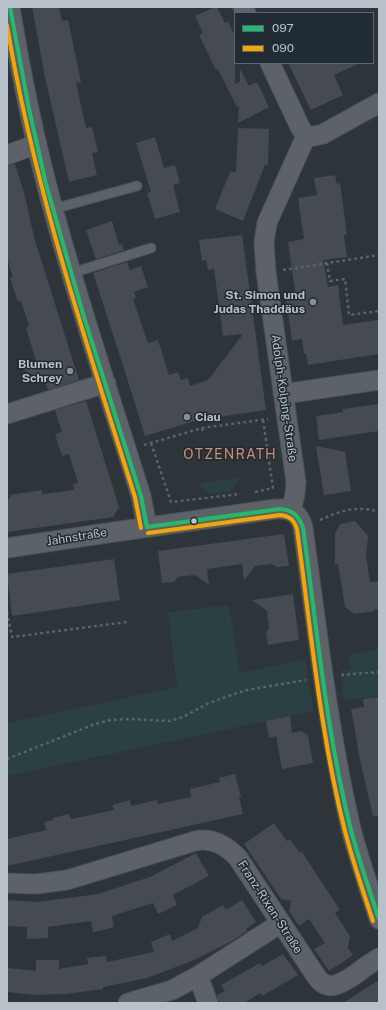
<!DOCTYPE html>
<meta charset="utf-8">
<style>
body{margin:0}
#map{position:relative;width:386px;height:1010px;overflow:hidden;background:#2d343a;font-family:"Public Sans",sans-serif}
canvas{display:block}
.frame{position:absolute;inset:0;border:8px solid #b8c1ca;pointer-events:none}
.legend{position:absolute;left:234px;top:12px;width:140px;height:52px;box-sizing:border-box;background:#212b34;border:1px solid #5d6770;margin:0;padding:5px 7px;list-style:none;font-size:12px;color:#b8c1ca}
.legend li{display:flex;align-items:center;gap:8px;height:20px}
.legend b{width:20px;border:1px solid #5d6770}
</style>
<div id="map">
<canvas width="386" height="1010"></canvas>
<div class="frame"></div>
<ul class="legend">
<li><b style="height:5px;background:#20bc6c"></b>097</li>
<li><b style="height:5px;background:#f7a600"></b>090</li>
</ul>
</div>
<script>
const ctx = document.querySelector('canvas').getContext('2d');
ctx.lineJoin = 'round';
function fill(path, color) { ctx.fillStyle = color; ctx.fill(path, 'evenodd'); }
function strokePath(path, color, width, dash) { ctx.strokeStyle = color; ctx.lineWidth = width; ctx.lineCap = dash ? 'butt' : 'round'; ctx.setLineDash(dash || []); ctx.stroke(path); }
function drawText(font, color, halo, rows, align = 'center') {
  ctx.font = font + ' "Public Sans",sans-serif'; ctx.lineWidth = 3; ctx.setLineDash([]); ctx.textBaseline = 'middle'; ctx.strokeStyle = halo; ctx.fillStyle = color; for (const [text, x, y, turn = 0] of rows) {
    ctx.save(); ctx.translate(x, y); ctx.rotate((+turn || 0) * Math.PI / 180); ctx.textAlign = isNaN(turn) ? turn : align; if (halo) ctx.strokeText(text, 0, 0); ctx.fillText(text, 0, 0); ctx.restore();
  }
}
fill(new Path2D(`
 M241,477L231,491L209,494L198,484Z
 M229,605L240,673L305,659L314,711L7,776V723L177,687L168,612Z
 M379,649V696L344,700L341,671L350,668L349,655Z`), '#2b4040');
fill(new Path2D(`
 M32,7H59L62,21L68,20L81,82L76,83L86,128L92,127L98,152L92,153L97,175L69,182L45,77Z
 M215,7H217L225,23L228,21L235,36V84L240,82V69L249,86L257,82L269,107L238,123L239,106L237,107L218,69L216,70L199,35L203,33L195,16Z
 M288,63H360L334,75L343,95L311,110Z
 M238,128L269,129L268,165H265L243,221L215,209L230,172H236Z
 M155,137L164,168L175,165L180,183L173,185L180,212L155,219L147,193L151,192L136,143Z
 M15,164L25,196L34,237L79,380L48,390L45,381L22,369L37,364L26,328L29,326L21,301L18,302L10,278L13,277L7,258V166Z
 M335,175L337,184L340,183L347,235H344L347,257L323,260L328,287L338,285L343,325L378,320L379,321V354L308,365L306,353L304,354L302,339L292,341L285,292L295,291L288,242L304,239L298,198L317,195L314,178Z
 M112,221L119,245L122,244L124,250L96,259L86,230Z
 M242,235L266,410L198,420L145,436L121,359L93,273L127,262L130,270L141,266L148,287L134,292L136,298L133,299L148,343L158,340L169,375L178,372L181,380L188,378L190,386L208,380L243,334L223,336L214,269L208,270L206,260L202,261L199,240Z
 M86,401L119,507L113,517L7,532V499H10V495L42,490V494L74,490L73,484L78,483L69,454L62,456L55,434L62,432L55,410Z
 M379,404V431L319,440L316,416L343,412L342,409Z
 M316,446L345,452L351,491L324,495Z
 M355,521L368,536L366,555L370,582L379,581V609H374V611L354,614L345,607L338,564L335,565V534L340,524Z
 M284,534L289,566L277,567L272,564L255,566L244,581L242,564L207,569L209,585L195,575L178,577L174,582L162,583L158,551Z
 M114,559L120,600L12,616L7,574Z
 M293,594L299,640L268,645L266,633L269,628L267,611L252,600Z
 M379,697V816H373L360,760L351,709L364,707L363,699Z
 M290,716L292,733L301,731L308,735L313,763L282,769L276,736L269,738L266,721Z
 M235,774L241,797H239L243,814L7,866V839L46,830L44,822L53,820V818L69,814L71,819L114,810L112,805L130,800L131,806L157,800L158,804L191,797L190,789L220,782L219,778Z
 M274,823L287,841L290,839L300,853L302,852L340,910L335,913L350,936L348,948L353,955L329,971L314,949L325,943L309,919L299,926L289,911L291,901L281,899L244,844Z
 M196,853L209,876L173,895L177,905L158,914L153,903L112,916L114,927L104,930L93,932L91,921L48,927V938L27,939V927L7,926V900L37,902L98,894L150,877Z
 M242,900L256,922L246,929L247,931L232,941L192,961L147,978L103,987V989L66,994L35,995L7,992V968L36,971V960H59V969L88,964L87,958L106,956L107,962L154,952L151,942L170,934L172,941L198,928L202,917L223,905L226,910Z
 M283,954L298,975L262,996L260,993L244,1003H219L217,995L225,991L221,985L260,963L262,966Z
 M379,980V1003H343Z`), '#454b50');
const lane = new Path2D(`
 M53,209L137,186
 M72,273L151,248`);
const street = new Path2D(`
 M10,7C21,75 35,143 53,209C79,305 111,400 141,496L147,527
 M243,7L246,13
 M270,63L300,127L306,136
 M306,136H314L323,134L379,103
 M7,155L37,144
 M283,394L379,380
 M7,414L106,383
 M291,511L295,494L296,482L266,272L264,242L267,223L306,136
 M7,548L114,532L276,509C290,508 300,513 303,528C317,628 328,730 351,829C359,859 369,889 379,919
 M7,883L36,884L67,880L195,841C212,837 227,846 238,858L316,976C328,994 342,983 356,974C363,968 371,963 379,958
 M128,1003L172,990L198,976
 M208,1003L198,976L281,923`);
strokePath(lane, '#4b5055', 11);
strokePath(street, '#4b5055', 21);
strokePath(new Path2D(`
 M327,263L330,281L345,279L349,315L379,311
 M283,270L379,255
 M202,428L203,434
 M151,443L171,502L240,494
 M144,445L202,428L268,419
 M255,492L273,488L263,420
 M320,520C339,511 358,505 379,512
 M7,612L12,637L127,622
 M341,675L379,672
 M7,759L95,724L111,720L128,719L170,721L183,717L209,703L234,694L247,690L306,680`), '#5b6165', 2.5, [3, 3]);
strokePath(lane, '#5d6268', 9);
strokePath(street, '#5d6268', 19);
strokePath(new Path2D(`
 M10,7L29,109L46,184L84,317L141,496L147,527
 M147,527L280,509C293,510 299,516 303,528C317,628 326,731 351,830C359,860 369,889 379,919`), '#20bc6c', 4);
strokePath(new Path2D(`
 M7,25C34,187 86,342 135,497L141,528
 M148,533L280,515C290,516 294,520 297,529C311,629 320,733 345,831C353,862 363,891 373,921`), '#f7a600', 4);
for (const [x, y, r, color] of [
 [313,302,4,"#879098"],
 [70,371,4,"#879098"],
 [187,417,4,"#879098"],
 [194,521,3.5,"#b8c1ca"]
]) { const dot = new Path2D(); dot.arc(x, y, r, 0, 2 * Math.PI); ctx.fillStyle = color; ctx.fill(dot); strokePath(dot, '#212b34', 1.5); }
drawText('bold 12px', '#b8c1ca', '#212b34', [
 ["St. Simon und",305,295],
 ["Judas Thaddäus",305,309],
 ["Blumen",62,364],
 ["Schrey",62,378],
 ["Ciau",195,417,"left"]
], 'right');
drawText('12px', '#b8c1ca', '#212b34', [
 ["Adolph-Kolping-Straße",284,398,82],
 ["Jahnstraße",77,537,-9],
 ["Franz-Rixen-Straße",270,907,57]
]);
ctx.letterSpacing = '1px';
drawText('14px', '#ce8f6f', '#212b34', [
 ["OTZENRATH",230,455]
]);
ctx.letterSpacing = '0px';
</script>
